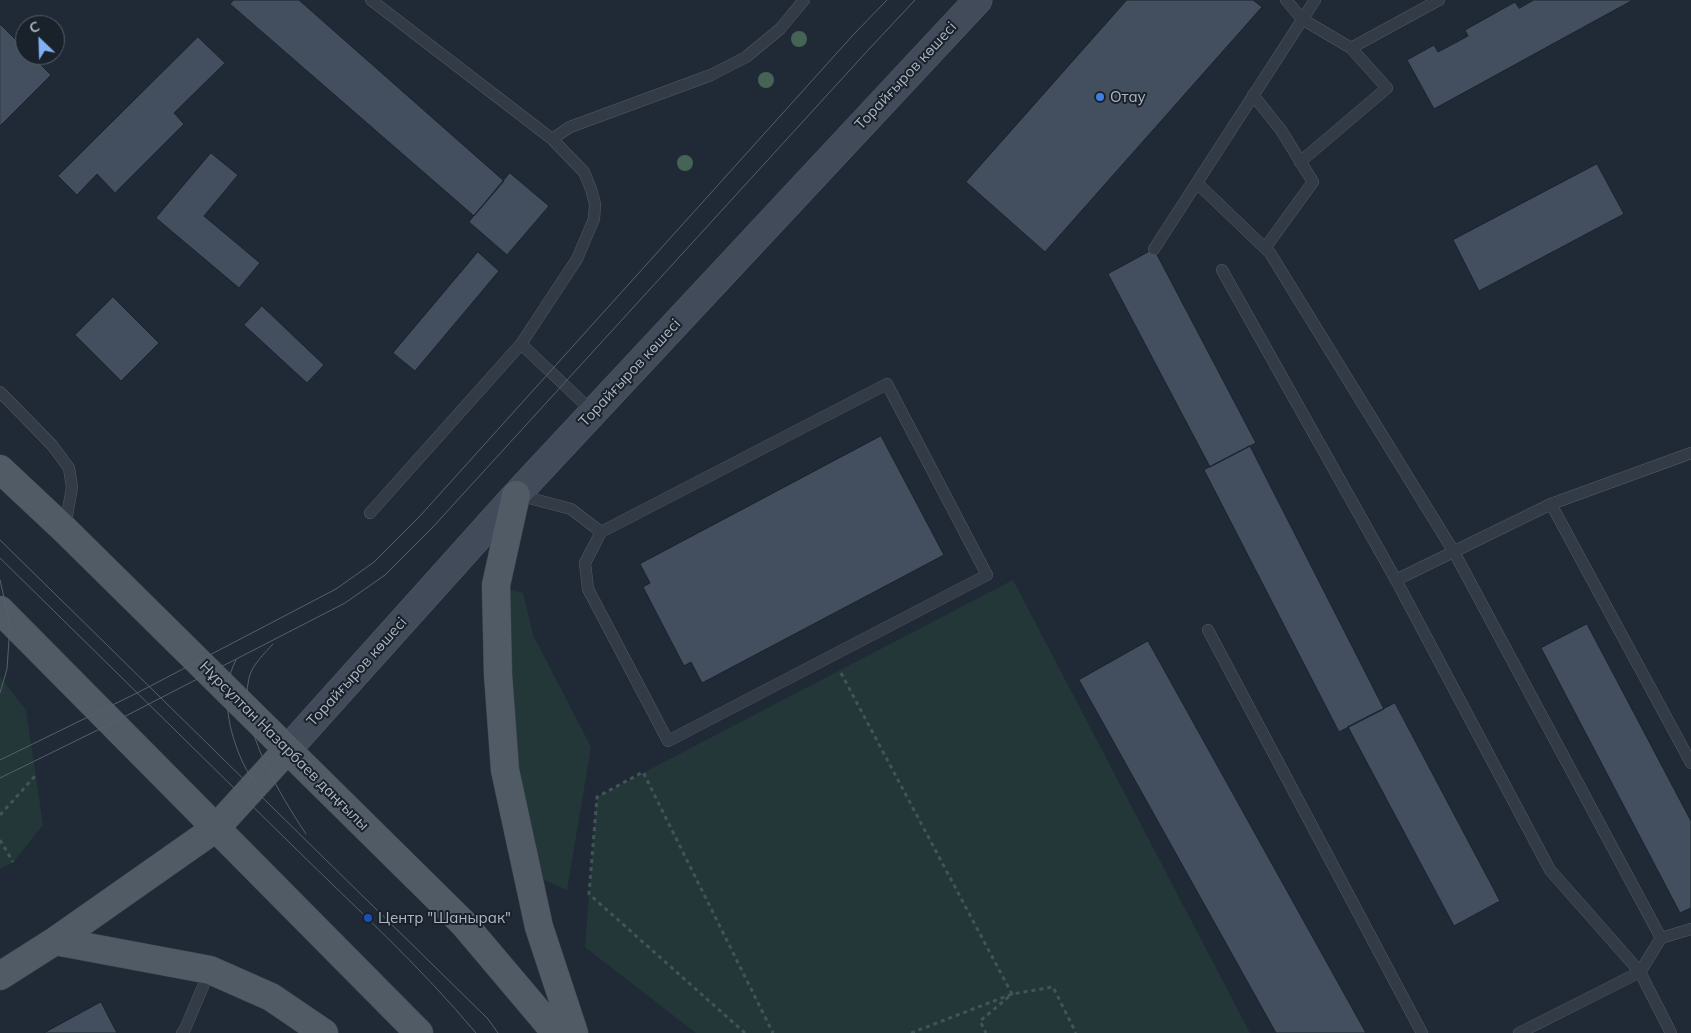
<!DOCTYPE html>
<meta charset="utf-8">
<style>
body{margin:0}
#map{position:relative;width:1691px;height:1033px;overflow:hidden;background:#202a36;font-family:Mulish,sans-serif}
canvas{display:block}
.north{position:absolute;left:15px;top:15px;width:50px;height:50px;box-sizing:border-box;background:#19212b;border:1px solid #555d68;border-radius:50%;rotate:336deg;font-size:14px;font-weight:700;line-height:20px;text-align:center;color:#aeb6c3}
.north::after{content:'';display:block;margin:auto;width:18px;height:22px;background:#82b0f4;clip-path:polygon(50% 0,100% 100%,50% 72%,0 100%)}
</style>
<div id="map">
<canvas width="1691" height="1033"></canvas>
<div class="north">С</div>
</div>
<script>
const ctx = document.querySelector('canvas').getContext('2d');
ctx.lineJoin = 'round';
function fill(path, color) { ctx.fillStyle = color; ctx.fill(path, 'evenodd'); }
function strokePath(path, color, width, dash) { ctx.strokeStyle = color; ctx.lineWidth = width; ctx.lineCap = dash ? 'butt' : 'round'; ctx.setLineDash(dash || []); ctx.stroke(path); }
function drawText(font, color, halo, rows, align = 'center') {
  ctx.font = font + ' Mulish,sans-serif'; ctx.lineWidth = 4; ctx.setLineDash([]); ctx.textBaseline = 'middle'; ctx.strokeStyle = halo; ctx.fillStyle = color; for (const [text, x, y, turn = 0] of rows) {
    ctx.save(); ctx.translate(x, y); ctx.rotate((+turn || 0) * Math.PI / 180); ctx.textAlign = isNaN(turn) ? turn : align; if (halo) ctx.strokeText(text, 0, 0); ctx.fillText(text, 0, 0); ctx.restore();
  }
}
fill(new Path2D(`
 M1013,580L1250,1033H696L585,947L597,797Z
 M510,589L523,593L533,635L591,747L567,890L542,879L517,766L508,667Z
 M0,677L26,710L43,825L13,862L0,869Z`), '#233738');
const building = new Path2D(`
 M234,0H299L504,181L474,216L230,4Z
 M1127,0H1253L1262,7L1045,252L966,182Z
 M1534,0H1633L1434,109L1407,60L1434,45L1438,52L1468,36L1465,30L1515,2L1519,8Z
 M0,24L25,49V55H31L51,75L0,126Z
 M198,37L225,63L174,113L184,124L115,193L97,174L77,195L58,176Z
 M211,153L238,175L204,216L260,263L239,288L156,218Z
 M1597,164L1624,214L1479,291L1453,240Z
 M510,173L549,206L507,255L469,222Z
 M1154,249L1256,443L1210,467L1108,274Z
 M478,252L499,271L415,371L393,353Z
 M113,297L159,343L121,381L75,335Z
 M262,306L324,365L307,383L244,325Z
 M881,436L944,555L702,683L691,662L684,666L643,587L650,583L640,564Z
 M1250,446L1384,709L1339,732L1204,470Z
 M1587,624L1691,821V908L1680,913L1541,648Z
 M1148,641L1366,1033H1276L1079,680Z
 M1395,703L1500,901L1454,926L1348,727Z
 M101,1002L117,1033H44Z`);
fill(building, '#434f5e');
strokePath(building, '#1b232d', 1);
const service = new Path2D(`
 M1286,0L1302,19L1351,48L1387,88L1300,162
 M1351,48L1439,0
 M1253,95L1281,130L1313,182L1265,248
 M552,139L570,127L711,75L746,57L780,29L804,0
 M1197,183L1270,253L1454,552L1661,938
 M1154,249L1315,0
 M1222,270L1396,580
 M521,344L593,412
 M0,392L52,445L69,468L72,487L65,528
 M518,495L571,509L601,532L585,563L588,589L668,741L987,575L887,384L601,532
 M1551,504L1691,763
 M370,513L521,344L577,259L594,219L595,204L591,189L584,172L552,139L371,0
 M1208,630L1422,1033
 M182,1033L185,1029L210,970
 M1519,1033L1640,972L1661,938L1691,929
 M1671,1033L1640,972L1550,870L1396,580L1551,504L1691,453`);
const secondary = new Path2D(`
 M287,750L516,495L978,0`);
const primary = new Path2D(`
 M0,469L65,530L463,923L556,1033
 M516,495L496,585L498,674L505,770L539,927L574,1033
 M0,610L419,1033
 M55,941L210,970L271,997L324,1033
 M0,976L55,941L216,828L287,750`);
strokePath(service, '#515964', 12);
strokePath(secondary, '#515964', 29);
strokePath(primary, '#3d4550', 29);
strokePath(new Path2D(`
 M841,673L1012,994L980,1021L986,1033
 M0,815L36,775
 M0,840L13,862
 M745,1033L589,894L597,797L643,772L773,1033
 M911,1033L1012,994L1053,987L1076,1033`), '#415456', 3, [4, 4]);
strokePath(service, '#333c46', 11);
strokePath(secondary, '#424b59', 28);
strokePath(primary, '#515b66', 28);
strokePath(new Path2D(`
 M0,540L488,1019L498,1033
 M0,558C98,654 196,751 294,847C356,908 420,966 476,1033
 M0,580L10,625L7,669L0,693
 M273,644C264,654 252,665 249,678C237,726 281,796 306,834
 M236,660C219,691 229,733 243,763C247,772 253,779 257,787
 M0,760L137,693L336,589L374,562L420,516L854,34L887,0
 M0,778L112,723L345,603L385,575L432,528L870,48L915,0`), '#55606d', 1);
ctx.fillStyle = '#466455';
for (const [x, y] of [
 [799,39],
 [766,80],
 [685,163]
]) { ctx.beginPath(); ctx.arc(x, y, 8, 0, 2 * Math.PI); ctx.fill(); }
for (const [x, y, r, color] of [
 [1100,97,5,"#3f7fe0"],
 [368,918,5,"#1a4fb4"]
]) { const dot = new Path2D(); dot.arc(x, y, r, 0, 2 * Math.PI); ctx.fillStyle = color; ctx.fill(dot); strokePath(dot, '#19212b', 2); }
drawText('15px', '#aeb6c3', '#19212b', [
 ["Торайғыров көшесі",906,76,-47],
 ["Торайғыров көшесі",630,373,-47],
 ["Торайғыров көшесі",357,672,-48],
 ["Нұрсұлтан Назарбаев даңғылы",284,746,45]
]);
drawText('15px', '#aeb6c3', '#19212b', [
 ["Отау",1110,97],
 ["Центр \"Шанырак\"",378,918]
], 'left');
</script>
